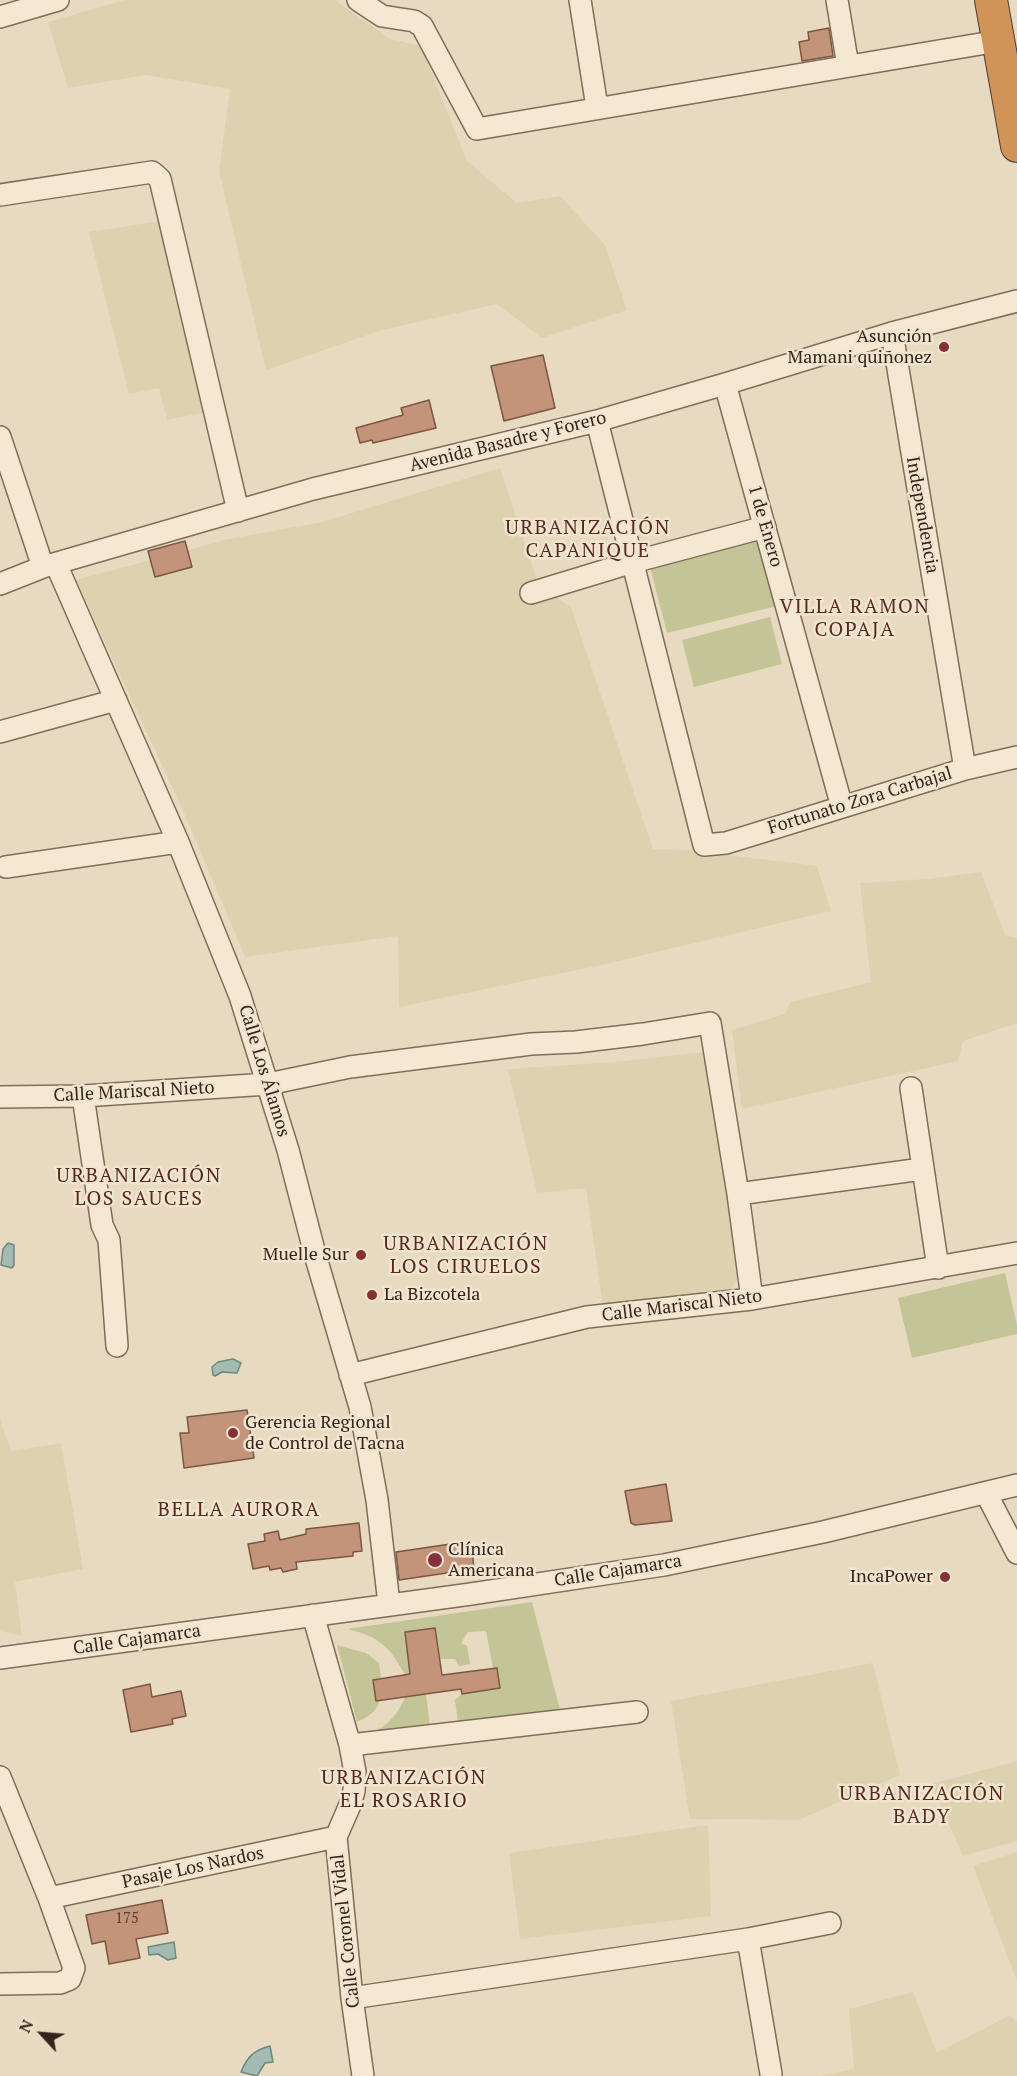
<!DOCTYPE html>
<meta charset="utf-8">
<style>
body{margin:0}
#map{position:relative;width:1017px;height:2076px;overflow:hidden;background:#e8dac0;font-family:"PT Serif",serif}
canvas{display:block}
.north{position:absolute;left:12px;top:2004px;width:60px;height:60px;-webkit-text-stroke:4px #f1e5cf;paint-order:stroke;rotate:296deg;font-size:16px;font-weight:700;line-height:24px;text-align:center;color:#31251d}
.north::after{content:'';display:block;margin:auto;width:21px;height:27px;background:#31251d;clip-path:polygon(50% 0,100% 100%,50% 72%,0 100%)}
</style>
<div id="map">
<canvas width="1017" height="2076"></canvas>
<div class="north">N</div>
</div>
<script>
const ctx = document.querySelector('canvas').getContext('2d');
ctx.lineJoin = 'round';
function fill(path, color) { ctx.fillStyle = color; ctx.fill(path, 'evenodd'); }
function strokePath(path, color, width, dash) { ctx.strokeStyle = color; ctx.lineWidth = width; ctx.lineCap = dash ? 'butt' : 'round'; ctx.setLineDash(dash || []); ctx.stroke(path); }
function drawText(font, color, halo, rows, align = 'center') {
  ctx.font = font + ' "PT Serif",serif'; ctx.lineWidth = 5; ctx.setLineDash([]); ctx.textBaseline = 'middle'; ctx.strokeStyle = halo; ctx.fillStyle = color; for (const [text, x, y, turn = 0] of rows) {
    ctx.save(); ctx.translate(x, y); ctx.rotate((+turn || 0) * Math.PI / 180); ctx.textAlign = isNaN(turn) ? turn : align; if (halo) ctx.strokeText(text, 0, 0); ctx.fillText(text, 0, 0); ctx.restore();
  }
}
fill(new Path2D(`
 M124,0H335L390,39L421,46L467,161L517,203L560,196L605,245L627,310L542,338L497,304L382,330L266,370L219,171L230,89L146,75L68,88L48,22Z
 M160,221L207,412L167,420L159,388L129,394L89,232Z
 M500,468L539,586L571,607L653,849L687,850L817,866L831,911L601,965L399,1007L398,936L245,957L182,808L76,580L229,539L322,522Z
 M981,872L1005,935L1017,938V1023L963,1041L958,1061L742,1109L732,1030L785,1014L790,1002L871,982L860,883L929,879Z
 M705,1052L741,1272L728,1295L603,1307L586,1188L537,1193L508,1069L615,1062Z
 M0,1419L11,1451L61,1443L83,1569L15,1582L22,1636L0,1631Z
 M873,1663L900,1775L799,1820L690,1819L671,1701Z
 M1017,1761V1841L963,1856L931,1784Z
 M708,1825L711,1916L520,1939L509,1853Z
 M1017,1852V1981L973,1866Z
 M913,1992L937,2053L1010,2015L1017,2022V2076H821L854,2069L849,2009Z`), '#ddd2af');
fill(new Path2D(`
 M758,539L777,606L667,633L650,567Z
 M770,617L782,664L694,687L682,640Z
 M1005,1273L1017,1325V1334L912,1358L898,1298Z
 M532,1602L560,1710L458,1722L455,1700L462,1694L500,1688L497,1668H493L486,1631L468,1632L461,1643L467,1646L470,1664L459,1666L455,1659H439L435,1628L405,1632L410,1674L405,1675C389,1646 380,1637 347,1629Z
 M337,1645L366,1653L379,1663L381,1678L373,1680L376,1700H380C377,1712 367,1717 357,1722Z
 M426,1694L430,1726L373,1733C389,1724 398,1714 405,1697Z`), '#c3c596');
const water = new Path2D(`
 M8,1243L14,1245V1265L12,1268L1,1265L3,1249Z
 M233,1359L241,1363L237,1373L222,1372L215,1376L213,1375L212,1367L218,1362Z
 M174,1942L176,1958L168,1960L158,1954L149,1955L148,1947Z
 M270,2046L273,2062L265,2063L257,2076L241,2072C247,2057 254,2050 270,2046Z`);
fill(water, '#a3bbb2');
strokePath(water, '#6b887f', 1.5);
const building = new Path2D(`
 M829,28L833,56L802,61L799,42L809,40L808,32Z
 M543,355L555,408L504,421L491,366Z
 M429,400L436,428L373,443L372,440L360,443L356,428L403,415L401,408Z
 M185,541L192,567L155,577L148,551Z
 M247,1410L254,1458L184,1468L180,1433H189L187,1417Z
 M666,1484L672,1521L635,1525L631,1523L625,1491Z
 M359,1523L362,1551L353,1552V1556L296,1562L297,1569L283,1572L281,1568L270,1570L269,1566L253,1569L248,1544L265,1541L264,1534L278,1531L280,1540L306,1534V1529Z
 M471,1541L474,1569L399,1580L396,1552Z
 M435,1628L442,1675L497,1668L500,1688L462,1694L461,1689L376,1701L373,1680L410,1674L405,1632Z
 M150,1684L152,1697L181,1691L186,1716L172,1719L173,1724L131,1732L123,1690Z
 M162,1900L168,1933L136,1939L140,1958L109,1964L105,1941L92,1944L86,1915Z`);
fill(building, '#c3937a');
strokePath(building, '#7c5643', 1.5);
const minor = new Path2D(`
 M358,0L382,16L414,21L422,26L477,129L998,41
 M580,0L597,107
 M837,0L848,66
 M0,17L58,0
 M0,195L152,172L160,179L238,511
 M892,333L965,769
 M725,384L842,807
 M597,421L704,845L726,843L965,769L1017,757
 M0,437L43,567
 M56,564L178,842L240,996L288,1150L316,1258L360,1407L377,1500L389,1604
 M0,584L43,567L313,489L597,421L725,384L892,333L1017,301
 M531,593L633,562L765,527
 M0,732L116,700
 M6,867L178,842
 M911,1088L938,1268
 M83,1096L102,1225L109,1240L117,1346
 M0,1097L83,1096L268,1084L350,1067L531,1044L576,1042L643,1034L710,1023L738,1194L752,1299
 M738,1194L922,1169
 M350,1375L587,1317L752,1299L1017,1253
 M986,1493L1017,1553
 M313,1615L350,1745L355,1772L354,1791L350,1805L336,1837L352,1998L363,2076
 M0,1658L471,1594L664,1565L823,1532L1017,1485
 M350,1745L637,1712
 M0,1777L49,1898L74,1968L70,1979L60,1983L0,1984
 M49,1898L336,1837
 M748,1939L771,2074
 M352,1998L748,1939L830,1923`);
const highway = new Path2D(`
 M991,0L1017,146`);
strokePath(minor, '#806c5a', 24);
strokePath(highway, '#4e3b2e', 34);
strokePath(minor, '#f4e8d2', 21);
strokePath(highway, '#d09458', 32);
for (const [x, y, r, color] of [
 [944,347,6,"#883037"],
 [361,1255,6,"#883037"],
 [372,1295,6,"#883037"],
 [233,1433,6,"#883037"],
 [435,1560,8,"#883037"],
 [945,1577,6,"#883037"]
]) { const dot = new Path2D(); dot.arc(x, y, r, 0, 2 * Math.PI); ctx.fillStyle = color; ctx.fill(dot); strokePath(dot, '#f1e5cf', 2); }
drawText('15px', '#564034', null, [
 ["175",127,1919]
]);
drawText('18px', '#31251d', '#f1e5cf', [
 ["Asunción",932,337],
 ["Mamani quiñonez",932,358],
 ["Muelle Sur",349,1255],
 ["La Bizcotela",384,1295,"left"],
 ["Gerencia Regional",245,1423,"left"],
 ["de Control de Tacna",245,1444,"left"],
 ["Clínica",448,1550,"left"],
 ["Americana",448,1571,"left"],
 ["IncaPower",933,1577]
], 'right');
drawText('18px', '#31251d', '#f1e5cf', [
 ["Avenida Basadre y Forero",508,442,-14],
 ["Independencia",922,515,80],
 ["1 de Enero",765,526,74],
 ["Fortunato Zora Carbajal",860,801,-17],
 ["Calle Los Álamos",264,1071,73],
 ["Calle Mariscal Nieto",134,1092,-3],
 ["Calle Mariscal Nieto",682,1306,-7],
 ["Calle Cajamarca",618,1571,-9],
 ["Calle Cajamarca",137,1640,-8],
 ["Pasaje Los Nardos",193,1868,-12],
 ["Calle Coronel Vidal",346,1931,-96]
]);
ctx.letterSpacing = '1.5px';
drawText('20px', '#592921', '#f1e5cf', [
 ["URBANIZACIÓN",588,528],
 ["CAPANIQUE",588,551],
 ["VILLA RAMON",855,607],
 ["COPAJA",855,630],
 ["URBANIZACIÓN",139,1176],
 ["LOS SAUCES",139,1199],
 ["URBANIZACIÓN",466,1244],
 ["LOS CIRUELOS",466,1267],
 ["BELLA AURORA",239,1510],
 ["URBANIZACIÓN",404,1778],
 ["EL ROSARIO",404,1801],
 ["URBANIZACIÓN",922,1794],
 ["BADY",922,1817]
]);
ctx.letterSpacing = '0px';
</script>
